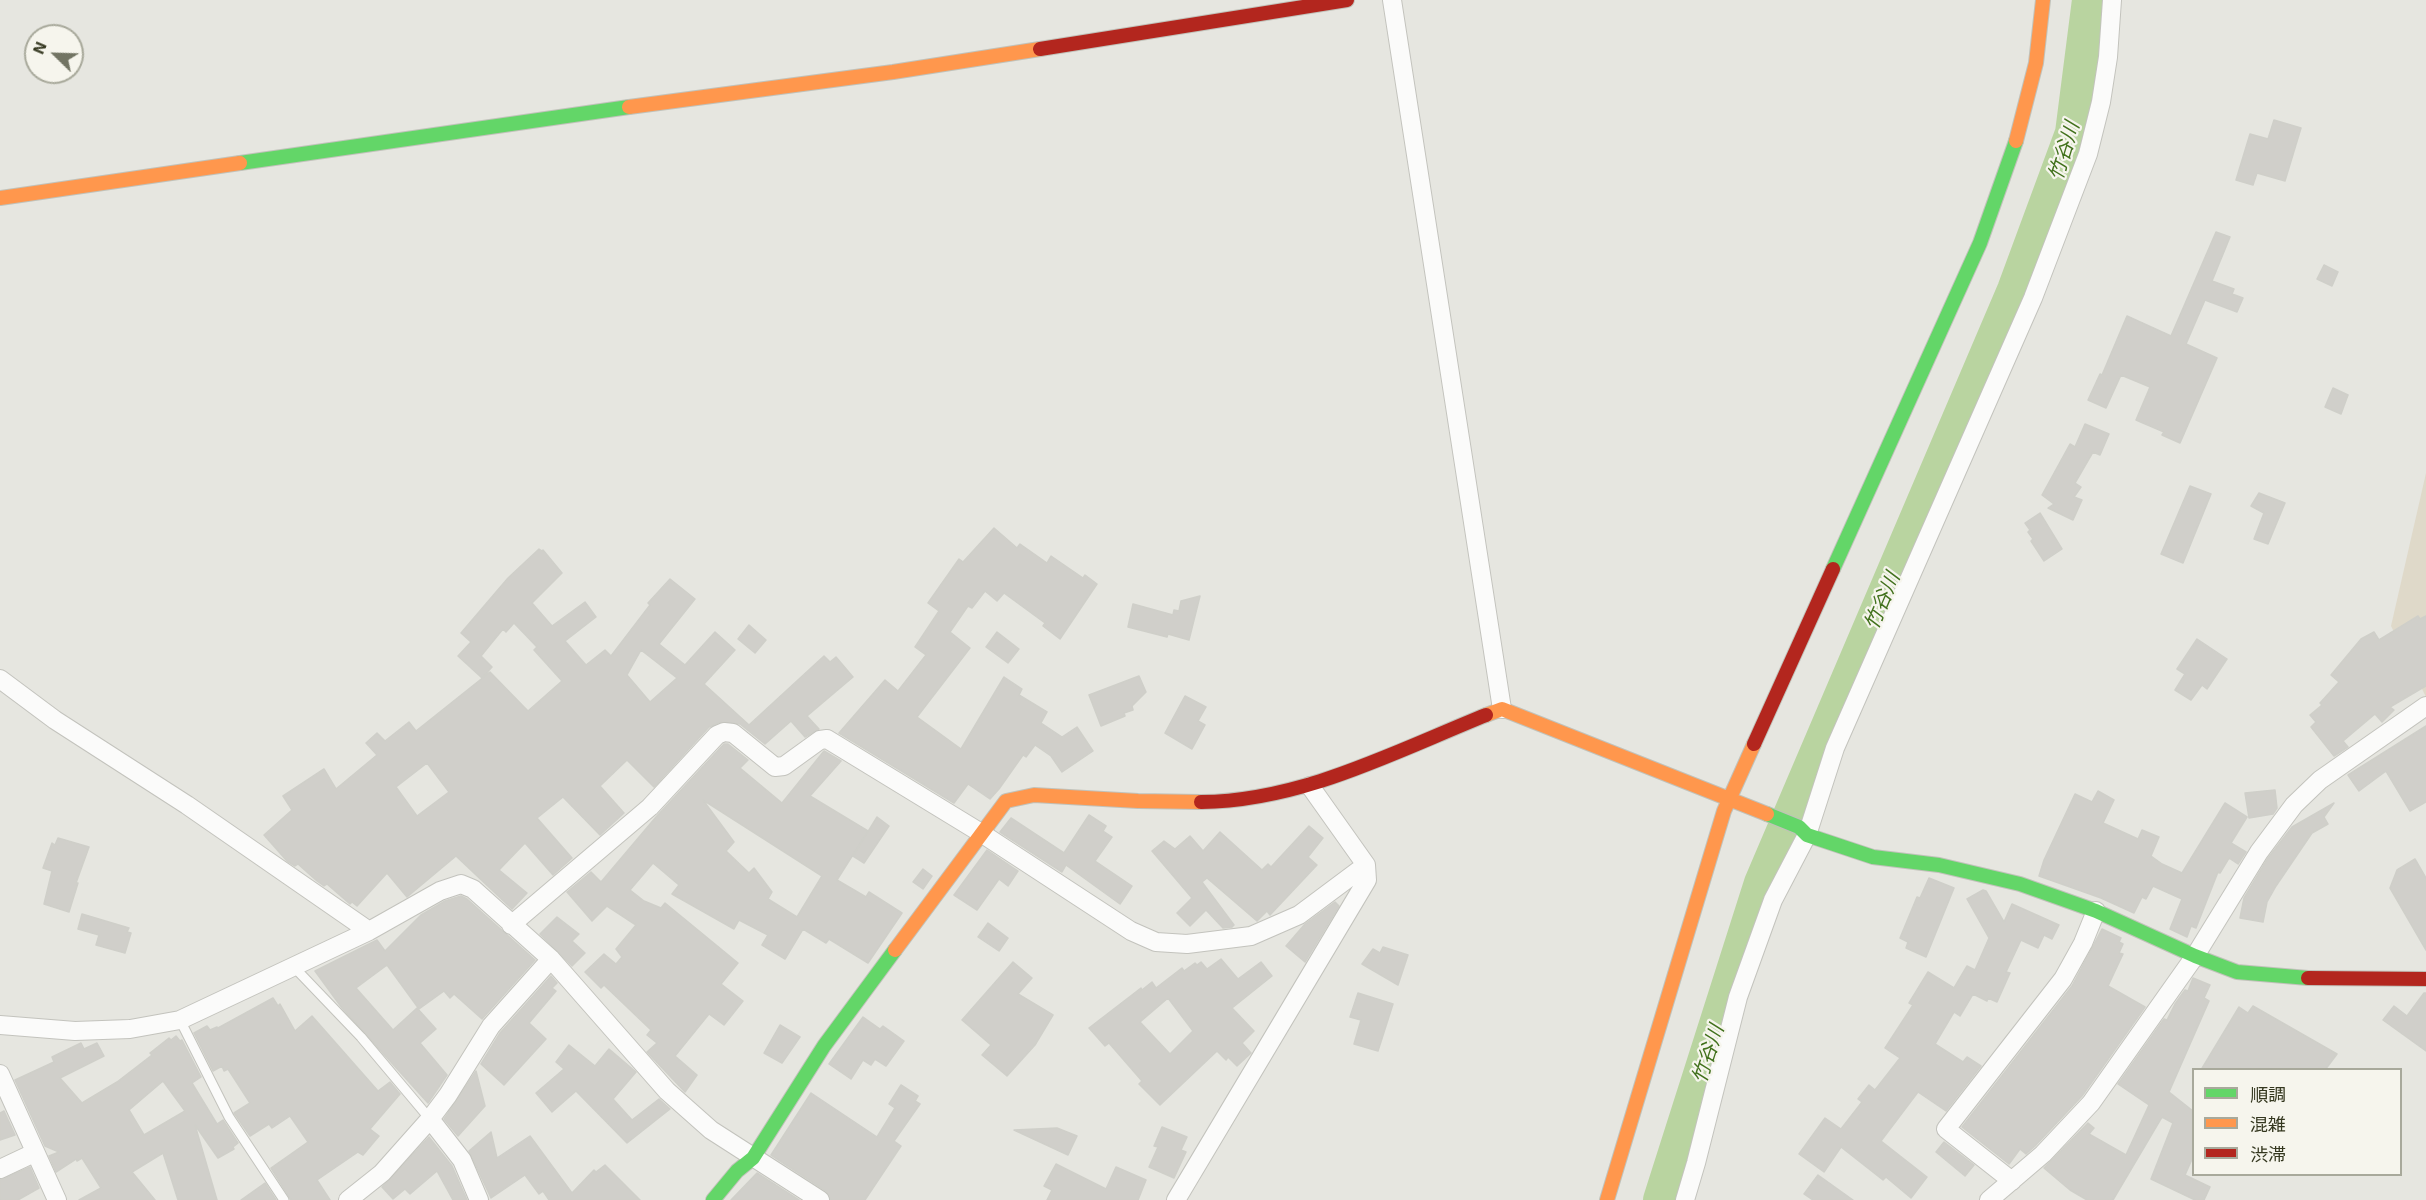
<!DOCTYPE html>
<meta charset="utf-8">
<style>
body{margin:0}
#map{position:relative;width:2426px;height:1200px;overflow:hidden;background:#e6e6e0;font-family:"Exo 2","Noto Sans JP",sans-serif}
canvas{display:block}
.legend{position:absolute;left:2192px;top:1068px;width:210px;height:108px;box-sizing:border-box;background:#f6f5ed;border:2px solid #a8a99b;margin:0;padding:8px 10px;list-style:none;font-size:18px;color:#34371f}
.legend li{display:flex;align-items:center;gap:12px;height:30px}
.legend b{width:30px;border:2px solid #a8a99b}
.north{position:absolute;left:24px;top:24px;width:60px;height:60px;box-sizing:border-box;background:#f6f5ed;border:2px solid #a8a99b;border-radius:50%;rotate:293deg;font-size:16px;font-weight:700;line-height:24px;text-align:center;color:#34371f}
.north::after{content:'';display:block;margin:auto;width:21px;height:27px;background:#727463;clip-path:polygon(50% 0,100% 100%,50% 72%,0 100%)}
</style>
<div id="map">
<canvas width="2426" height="1200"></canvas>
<ul class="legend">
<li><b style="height:8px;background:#63d668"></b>順調</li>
<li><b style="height:8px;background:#ff974d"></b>混雑</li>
<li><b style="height:8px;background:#b3261e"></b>渋滞</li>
</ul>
<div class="north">N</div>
</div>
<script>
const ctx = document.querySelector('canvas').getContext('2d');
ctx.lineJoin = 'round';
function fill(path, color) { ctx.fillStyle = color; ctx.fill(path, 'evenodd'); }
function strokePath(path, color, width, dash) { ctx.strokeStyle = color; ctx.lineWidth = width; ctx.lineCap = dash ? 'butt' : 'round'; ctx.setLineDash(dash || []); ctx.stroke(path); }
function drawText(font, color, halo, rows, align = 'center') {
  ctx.font = font + ' "Exo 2","Noto Sans JP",sans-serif'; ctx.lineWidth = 4.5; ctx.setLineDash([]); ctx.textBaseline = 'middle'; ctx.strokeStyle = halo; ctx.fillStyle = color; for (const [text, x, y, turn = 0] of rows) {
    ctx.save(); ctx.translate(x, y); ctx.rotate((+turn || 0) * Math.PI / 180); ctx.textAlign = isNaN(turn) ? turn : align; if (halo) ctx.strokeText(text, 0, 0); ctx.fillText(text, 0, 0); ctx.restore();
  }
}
fill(new Path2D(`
 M2426,473V697L2391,626Z`), '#dfd9c9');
strokePath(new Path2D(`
 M1661,1200L1762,883L2015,290L2073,133L2090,0`), '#b9d4a0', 36);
const building = new Path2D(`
 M2274,120L2301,128L2285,181L2257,173L2253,185L2236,180L2250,134L2268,139Z
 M2216,232L2230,237L2212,281L2234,289L2232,294L2243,298L2237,312L2205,300L2186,344L2217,358L2180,443L2162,435L2164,432L2136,420L2150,387L2121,375L2106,408L2088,400L2100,374L2102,375L2127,316L2171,336Z
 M2324,265L2338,272L2332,286L2317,279Z
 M2333,388L2348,395L2341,414L2325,407Z
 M2085,424L2109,434L2100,455L2093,452L2075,483L2081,487L2074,497L2082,500L2073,520L2048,508L2054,504L2042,495L2070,444L2075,447Z
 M2190,486L2211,494L2183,563L2161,554Z
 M2259,493L2285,503L2268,544L2254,539L2264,513L2251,506Z
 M2040,513L2062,549L2044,561L2031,541L2033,539L2028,532L2030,530L2025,523Z
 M994,528L1017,548L1020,544L1047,563L1051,556L1083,578L1085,575L1097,584L1060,639L1043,626L1045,623L1004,593L997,601L985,591L972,608L968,606L950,632L970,648L917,717L961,749L1004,677L1022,689L1019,695L1047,712L1041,723L1062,737L1077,727L1093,751L1062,772L1051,756L1035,745L1026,757L1023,755L999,789L990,799L968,784L954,803L839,733L885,680L898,691L926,655L915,647L939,611L928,603L959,559L963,562Z
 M539,549L542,551L543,550L562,573L532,603L552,626L585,602L596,617L565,641L586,665L605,650L611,656L650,605L648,603L670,579L695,599L659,644L685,665L715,632L735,650L704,684L749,725L824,656L830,662L836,657L853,677L807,716L819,729L805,737L791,721L765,744L740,724L720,722L709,727L654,787L627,760L600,786L624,813L600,835L563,797L537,818L572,858L553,875L525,843L499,870L527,893L512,909L456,856L407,897L387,873L357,906L352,902L350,904L327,884L324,886L317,881L298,864L295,866L287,861L264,835L292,810L283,796L324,769L336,789L377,755L366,743L377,733L385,741L409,722L416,731L490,672L528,711L562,681L534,650L537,647L514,623L506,632L503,629L481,656L492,667L482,678L458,656L471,642L461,633L508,578ZM641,650L677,678L650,702L627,675ZM427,763L449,792L417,816L396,787Z
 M1200,596L1189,640L1168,634L1167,637L1128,627L1133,604L1173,615L1174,610L1179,611L1181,601Z
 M2418,616L2420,619L2426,616V686L2390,707L2394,710L2382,722L2375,714L2343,741L2348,747L2334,756L2311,727L2316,722L2310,715L2322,705L2320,703L2339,682L2331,675L2361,639L2374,632L2379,640Z
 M749,625L766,640L755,653L738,639Z
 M997,632L1019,649L1008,663L986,647Z
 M2197,639L2227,659L2207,689L2202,685L2191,700L2175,690L2185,674L2177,669Z
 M1139,676L1146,692L1132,706L1133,710L1124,713L1125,716L1101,726L1089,695Z
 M1185,696L1206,707L1198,721L1205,725L1192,749L1165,733Z
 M2426,726V802L2410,811L2386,771L2359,791L2348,775Z
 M724,744H728L748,760L740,768L782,803L824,751L841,761L810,796L868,831L837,880L866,897L869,892L902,913L868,963L829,939L826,943L803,929L785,959L762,945L768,935L739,920L734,929L672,894L679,885L653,863L630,890L644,901L661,908L665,903L738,963L721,984L743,1001L724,1025L709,1014L675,1056L697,1075L685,1092L647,1052L657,1043L647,1035L651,1030L604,985L601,988L585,972L604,954L616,964L622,957L616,949L636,925L607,906L592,921L567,892L591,872L601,882L656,817ZM703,800L822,876L797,917L768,899L772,892L754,868L749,873L726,851L734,842Z
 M2275,790L2277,808L2273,814L2249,818L2245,793Z
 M2098,791L2114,800L2103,823L2138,839L2142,830L2159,837L2151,856L2162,864L2182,873L2225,803L2247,817L2231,843L2246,852L2238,864L2229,858L2220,873L2218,872L2196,928L2191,926L2187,937L2170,929L2182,899L2153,886L2146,899L2142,897L2134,913L2101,898L2039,876L2044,860L2075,794L2092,802Z
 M2334,803L2324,817L2328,824L2312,833L2276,886L2267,902L2263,922L2240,918L2244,898L2268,858L2292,827Z
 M1089,815L1106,826L1103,831L1112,837L1095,861L1132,886L1120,904L1066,865L1062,872L1000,832L1011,818L1064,853Z
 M877,817L889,826L864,863L853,856Z
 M1309,826L1323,838L1308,857L1317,865L1270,915L1267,911L1257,921L1207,878L1202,882L1234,925L1232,927L1223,928L1206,910L1190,926L1177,913L1192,898L1152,851L1164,841L1175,849L1190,836L1203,851L1220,832L1262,870L1268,864L1271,867Z
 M58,838L89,847L76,883H78L69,912L44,904L52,871L43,868L52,843L55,845Z
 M987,850L1018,871L1008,886L999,879L977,910L954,895Z
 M2415,859L2426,878V950L2390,888L2397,870Z
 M923,869L932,876L923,889L913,882Z
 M1929,878L1954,888L1926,957L1906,948L1908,942L1900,938L1917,897L1920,898Z
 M1983,890L1986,891L2004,922L2012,904L2059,925L2052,939L2044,935L2038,948L2021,940L2006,972L2010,973L1997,1002L1988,998L1987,1001L1973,994L1960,1016L1954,1012L1935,1044L1963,1062L1967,1057L1981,1066L1946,1111L1918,1092L1881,1141L1927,1177L1911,1198L1886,1177L1883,1180L1841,1147L1824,1172L1799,1154L1825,1118L1841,1129L1862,1102L1858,1099L1869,1085L1875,1090L1900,1058L1885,1048L1913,1005L1909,1003L1928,972L1954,988L1967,966L1975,970L1989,938L1967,899Z
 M461,896L467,899L535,960L482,1019L454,994L450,998L444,991L419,1009L387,965L356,988L393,1030L417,1008L436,1029L420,1043L447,1075L428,1103L342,1008L315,971L377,940L385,951L421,915L445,901Z
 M1335,902L1339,906L1305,962L1286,946L1305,924Z
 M82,914L129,928L127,932L131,933L125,953L96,945L99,935L78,929Z
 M557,917L579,934L572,941L585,953L572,966L540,934Z
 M988,923L1008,938L999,951L978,937Z
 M2102,929L2121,938L2119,942L2123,944L2119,953L2123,954L2108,986L2145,1007L2082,1096L2035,1146L2026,1154L2020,1149L2009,1164L1962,1127L2072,986Z
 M1383,947L1408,955L1398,985L1362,964L1373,949L1380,953Z
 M1221,959L1238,979L1261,962L1272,976L1232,1008L1254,1031L1242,1043L1251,1053L1237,1066L1228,1057L1226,1060L1217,1051L1160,1105L1139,1084L1142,1081L1109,1043L1105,1046L1089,1028L1141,988L1142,990L1152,982L1156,988L1182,968L1184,971L1195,963L1197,965L1201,962L1207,969ZM1168,998L1193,1031L1170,1054L1140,1022Z
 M1013,962L1032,978L1018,994L1053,1015L1035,1045L1007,1076L982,1055L991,1045L962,1020Z
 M551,976L557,983L552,988L556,991L529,1023L546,1039L504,1085L481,1064L500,1033Z
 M2193,978L2210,985L2204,998L2209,1001L2169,1092L2193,1111V1157L2185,1175L2210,1187L2204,1200H2195L2151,1179L2173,1123L2162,1117L2113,1200H2087L2070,1190L2044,1168L2088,1123L2094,1128L2089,1134L2126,1155L2149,1105L2118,1084L2164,1019L2167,1020L2175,1004L2185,990L2188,991Z
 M1358,993L1393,1004L1378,1051L1354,1044L1361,1020L1350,1017Z
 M2424,993H2426V1051L2383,1020L2394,1006L2407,1016Z
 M273,998L278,1006L280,1004L295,1031L312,1016L378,1091L390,1082L400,1094L370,1129L379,1136L363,1155L358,1152L317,1180L330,1200H291L271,1168L308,1142L290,1116L272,1128L269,1124L250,1136L234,1113L250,1103L228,1069L224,1071L222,1066L213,1071L194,1033L207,1026L210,1030L217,1027L218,1028Z
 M2253,1006L2337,1054L2325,1070H2201L2239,1007L2248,1013Z
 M863,1017L880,1029L883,1026L904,1041L886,1066L875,1059L871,1065L863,1060L851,1079L829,1064Z
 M780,1025L800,1037L782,1063L764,1053Z
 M176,1036L180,1041L182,1040L201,1077L192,1083L217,1124L223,1120L238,1143L233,1147L234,1149L218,1158L195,1125L217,1200H178L163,1153L132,1172L155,1200H79L101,1188L82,1158L77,1161L76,1159L56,1172L49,1156L59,1152L45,1146L15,1080L54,1062L52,1057L81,1043L84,1049L97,1043L104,1056L60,1078L82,1103L117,1082L152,1055L150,1053L169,1038L171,1040ZM163,1081L185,1111L144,1135L129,1110Z
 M569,1045L595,1066L609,1049L636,1072L613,1099L632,1120L659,1099L670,1109L627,1143L576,1091L552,1112L536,1093L564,1069L556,1062Z
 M476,1071L485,1106L458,1136L444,1119Z
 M901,1085L918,1096L915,1101L920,1104L894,1141L901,1146L865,1200H831L826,1191L771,1155L811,1093L877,1137L895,1108L889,1104Z
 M4,1111L15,1135L0,1140V1113Z
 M1162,1127L1187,1137L1181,1150L1186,1152L1174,1178L1149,1167L1158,1147L1154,1146Z
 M1057,1128L1077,1136L1068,1155L1014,1130Z
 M491,1132L497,1158L530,1136L572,1193L594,1170L596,1172L605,1165L640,1200H549L543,1191L539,1194L525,1175L491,1198L469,1151Z
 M429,1137L452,1166L467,1200H453L437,1171L410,1194L405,1189L393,1199L382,1187Z
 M1944,1142L1974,1165L1965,1176L1936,1152Z
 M1056,1164L1106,1189L1116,1167L1146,1180L1138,1200H1047L1052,1190L1044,1186Z
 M30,1167L39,1188L18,1200H0V1180Z
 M757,1173L799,1200H731Z
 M1818,1175L1853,1200H1813L1804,1194Z
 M265,1183L276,1200H241Z`);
fill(building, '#d0cfca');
strokePath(building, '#cfcfc9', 1.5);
const lane = new Path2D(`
 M293,966L361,1037L430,1119
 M180,1020L229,1117L284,1200`);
const street = new Path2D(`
 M1392,0L1502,709
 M0,679L55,720L187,805L369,931
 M511,925L650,807L717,735L724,732L733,733L775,767L784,766L820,740L827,739L981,833L1131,931L1156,942L1187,944L1251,936L1299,915L1366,865
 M0,1025L75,1031L130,1029L180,1020L369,931L440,891L461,884L473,889L551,959L667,1091L711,1130L820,1200
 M0,1074L57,1200
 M430,1119L462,1160L479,1200
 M0,1169L34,1153
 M2012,1181L1946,1129L2063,979L2083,943L2096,911
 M348,1200L382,1173L430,1119L448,1095L491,1026L551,959
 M1176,1200L1367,880L1366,865L1310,786
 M1685,1200L1696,1163L1738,997L1773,900L1807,835L1835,748L2033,298L2088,154L2101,102L2108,57L2112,0
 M1989,1200L2043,1154L2091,1103L2195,956L2259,852L2294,805L2320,780L2426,706`);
const fast = new Path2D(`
 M240,163L629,107
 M1833,569L1980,243L2016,141
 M1767,814L1799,827L1807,835L1873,857L1939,865L2020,884L2096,911L2195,956L2237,972L2308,978
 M713,1200L737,1171L753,1158L824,1046L895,950`);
const slow = new Path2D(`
 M629,107L893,72L1040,49
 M2016,141L2036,63L2043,0
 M0,198L240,163
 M1486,715L1502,709L1767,814
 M895,950L1006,801L1034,795L1138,801L1201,802
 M1607,1200L1724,811L1754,744`);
const jam = new Path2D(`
 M1040,49L1347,0
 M1754,744L1833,569
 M1201,802C1302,801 1394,752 1486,715
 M2308,978L2426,979`);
strokePath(lane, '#c3c3bd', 11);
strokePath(street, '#c3c3bd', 20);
strokePath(fast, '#c1c2ba', 16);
strokePath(slow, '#c1c2ba', 16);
strokePath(jam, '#c1c2ba', 16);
strokePath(lane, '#fbfbfa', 9);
strokePath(street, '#fbfbfa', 18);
strokePath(fast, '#63d668', 14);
strokePath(slow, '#ff974d', 14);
strokePath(jam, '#b3261e', 14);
drawText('italic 20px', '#41711c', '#f6f5ed', [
 ["竹谷川",2064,151,-73],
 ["竹谷川",1882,601,-67],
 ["竹谷川",1708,1054,-72]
]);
</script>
